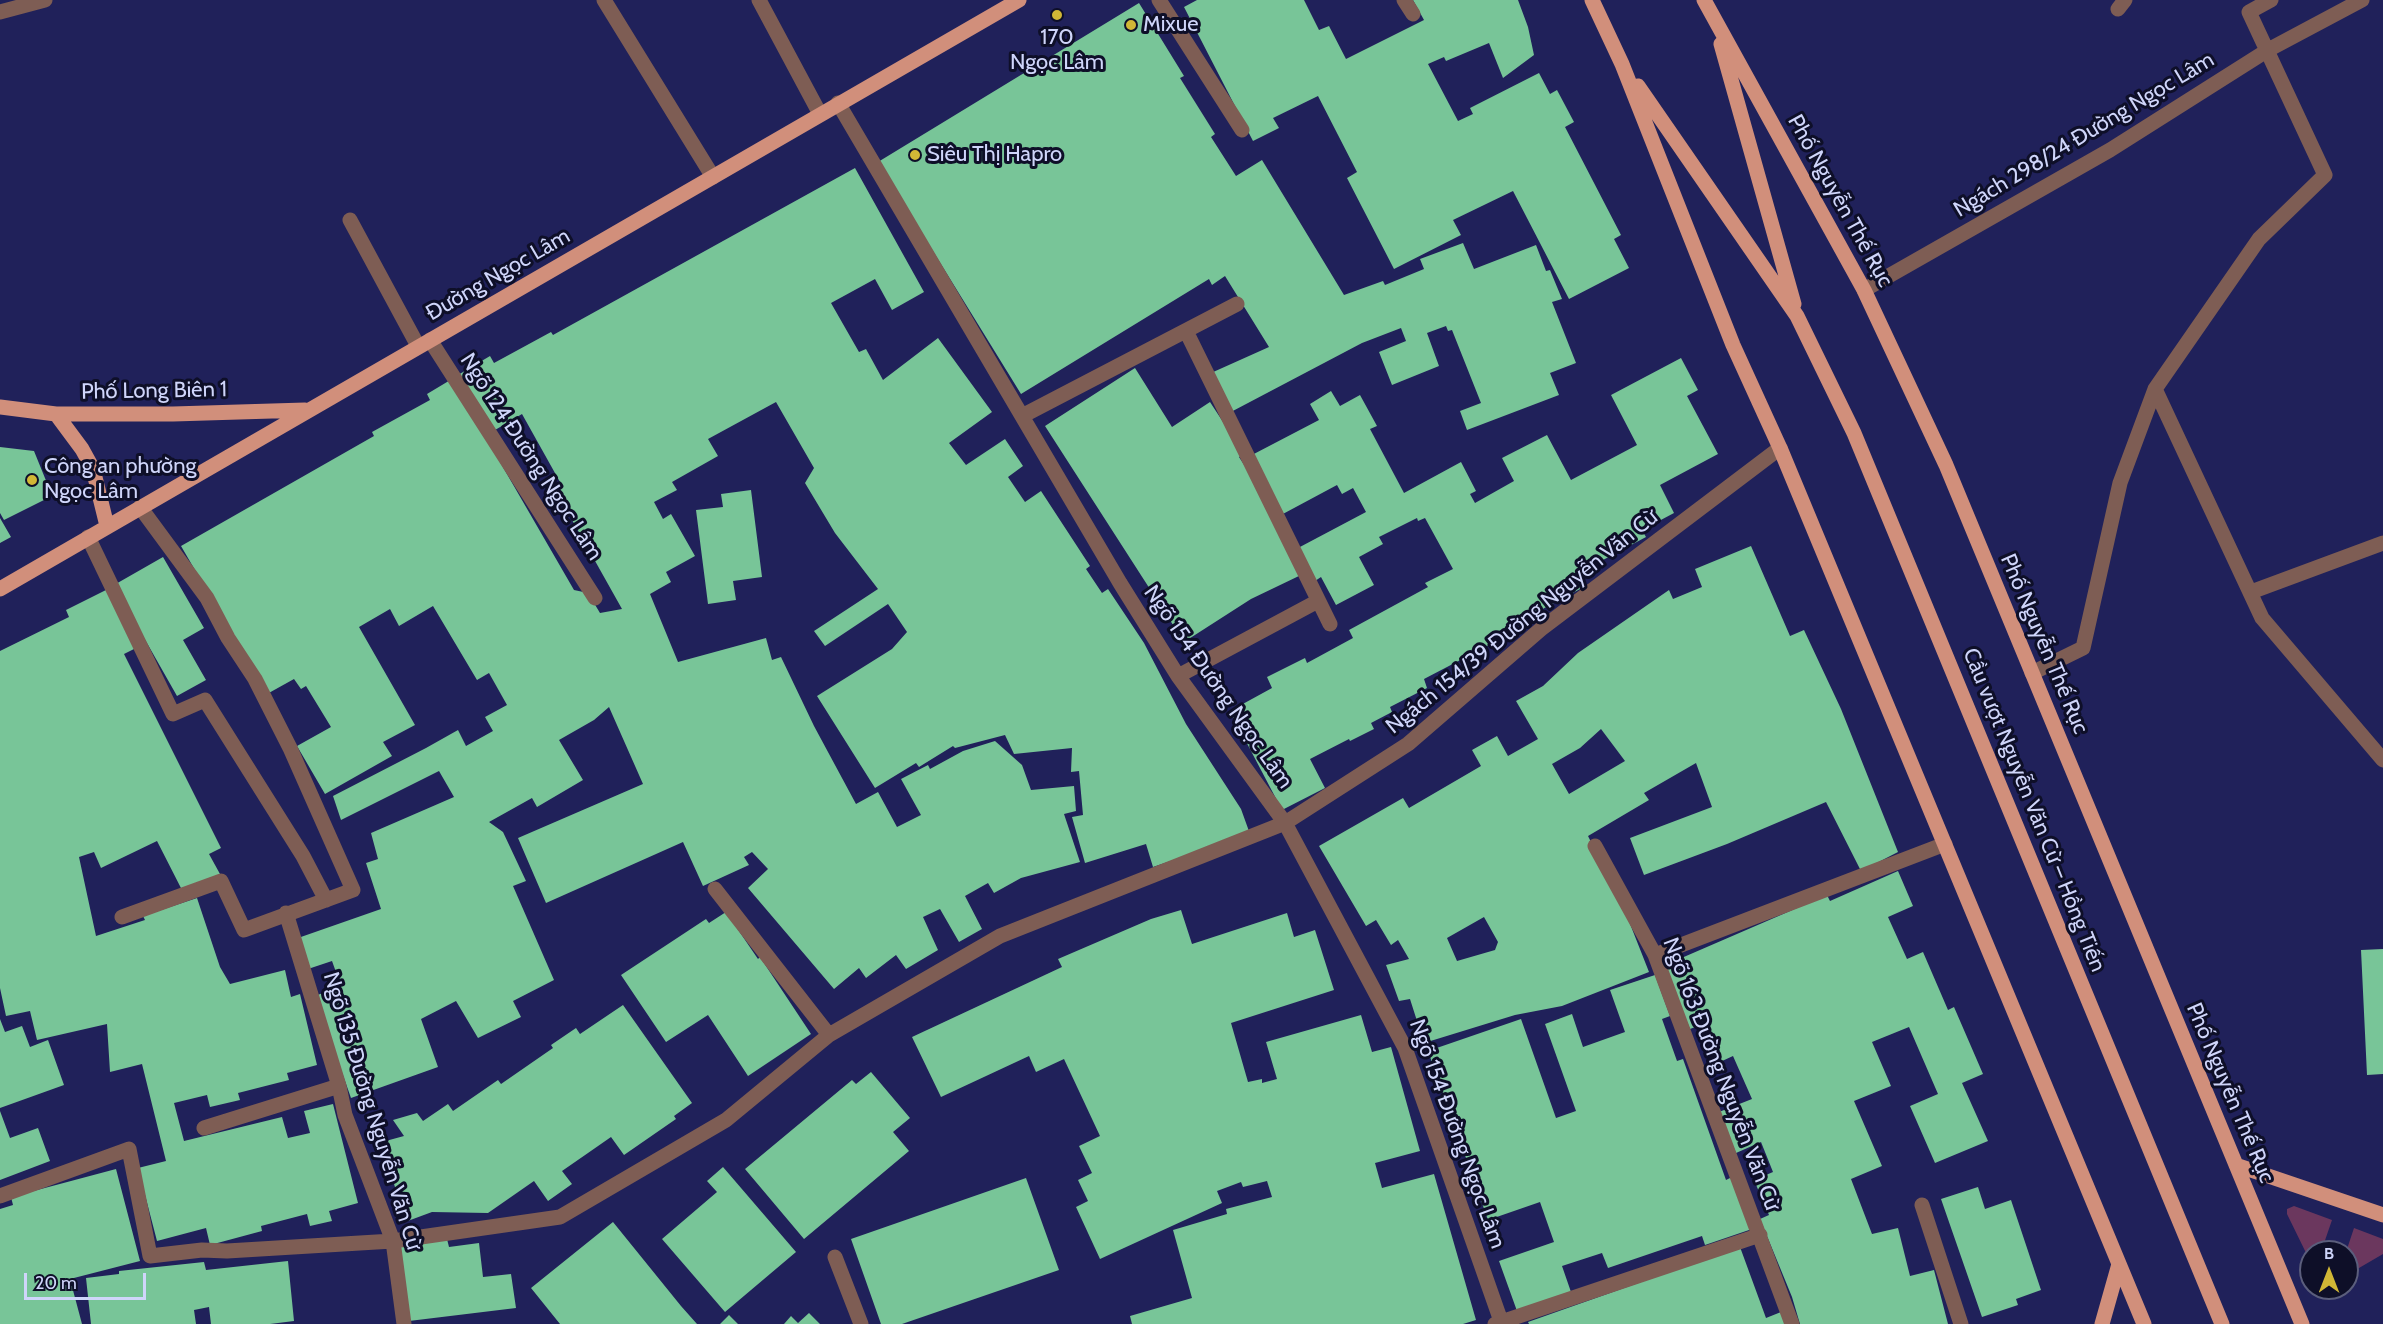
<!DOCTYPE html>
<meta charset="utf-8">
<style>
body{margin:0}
#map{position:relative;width:2383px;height:1324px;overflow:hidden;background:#20215a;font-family:Cabin,sans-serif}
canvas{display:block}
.north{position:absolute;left:2299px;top:1240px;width:60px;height:60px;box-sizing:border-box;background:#0e0f28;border:2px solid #5b5e7c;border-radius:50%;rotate:0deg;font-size:16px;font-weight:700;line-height:24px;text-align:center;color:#cfd5fa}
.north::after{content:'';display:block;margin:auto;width:21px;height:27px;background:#d1b736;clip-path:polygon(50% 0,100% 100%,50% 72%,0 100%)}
.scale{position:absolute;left:24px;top:1273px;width:122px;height:27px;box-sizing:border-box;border:3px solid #cfd5fa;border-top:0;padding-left:8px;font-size:18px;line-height:21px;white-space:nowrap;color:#cfd5fa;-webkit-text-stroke:4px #0e0f28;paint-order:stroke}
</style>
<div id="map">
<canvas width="2383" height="1324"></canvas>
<div class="north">B</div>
<div class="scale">20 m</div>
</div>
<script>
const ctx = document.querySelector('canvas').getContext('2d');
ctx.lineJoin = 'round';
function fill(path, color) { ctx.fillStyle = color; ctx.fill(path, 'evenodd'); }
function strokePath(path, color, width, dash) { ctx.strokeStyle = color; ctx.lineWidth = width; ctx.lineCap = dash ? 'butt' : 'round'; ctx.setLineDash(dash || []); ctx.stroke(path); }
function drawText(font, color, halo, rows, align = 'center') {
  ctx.font = font + ' Cabin,sans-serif'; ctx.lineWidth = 6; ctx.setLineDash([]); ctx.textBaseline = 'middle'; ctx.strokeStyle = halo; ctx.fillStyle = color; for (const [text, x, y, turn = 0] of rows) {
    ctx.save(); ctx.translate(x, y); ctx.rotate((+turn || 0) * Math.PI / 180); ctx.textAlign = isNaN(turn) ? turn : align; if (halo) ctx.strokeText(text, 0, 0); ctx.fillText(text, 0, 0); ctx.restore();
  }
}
fill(new Path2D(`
 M2294,1206L2332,1220L2321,1252H2311L2310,1261L2287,1214V1209Z
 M2354,1228L2383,1239V1254L2347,1275L2346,1252Z`), '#6b375e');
fill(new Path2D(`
 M1197,0H1304L1319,30L1329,26L1346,59L1424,20L1413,0H1518L1528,27L1534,55L1503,78L1489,43L1446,61L1444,57L1428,64L1458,121L1473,114L1470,108L1539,73L1550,94L1557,90L1574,122L1565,127L1621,235L1614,239L1629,268L1569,299L1513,191L1453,220L1461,235L1394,269L1347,178L1357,172L1318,96L1273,118L1279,128L1253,141L1184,7Z
 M1139,3L1184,76L1180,78L1215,134L1211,137L1236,176L1262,160L1344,295L1383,281L1385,285L1424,269L1420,259L1463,243L1474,269L1536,245L1546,271L1550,270L1562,299L1552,302L1576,363L1550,373L1559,395L1467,430L1460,411L1481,403L1452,330L1448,331L1446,326L1427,333L1439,366L1392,385L1379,352L1406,341L1401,328L1362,343L1229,413L1211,373L1269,347L1225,276L1212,285L1209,279L1021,394L878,162Z
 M855,168L924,292L892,310L875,279L831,303L859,352L866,349L883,380L938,338L992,412L949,443L966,465L1005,439L1023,466L1008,477L1025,502L1041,491L1090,566L1086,569L1102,593L1108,589L1144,643L1186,724L1241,809L1250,834L1153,867L1146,844L1085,863L1072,817L1083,815L1079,771L1071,772L1072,748L1014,754L1005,735L955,748L953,746L919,767L916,763L875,788L817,696L892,649L907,632L888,604L825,646L814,631L878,589L835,533L805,483L814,468L776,402L708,439L718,456L672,482L677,490L654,502L663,519L671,514L695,556L666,572L671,582L650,594L678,662L766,638L772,660L781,657L814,726L856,804L878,792L897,827L921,815L901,779L928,765L930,769L963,751L995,741L1022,765L1031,790L1074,786L1076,811L1064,814L1080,862L1021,878L994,893L988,883L965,896L982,929L959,942L940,909L923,917L938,950L906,969L896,955L866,978L859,968L834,989L748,888L768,869L752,852L744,857L749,865L703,886L683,842L546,903L518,838L643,784L609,707L594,720L559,740L583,780L537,807L532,798L489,822L503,832L526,881L513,886L554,980L513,1001L521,1017L478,1038L456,1001L421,1019L438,1067L351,1098L315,996L341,986L332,961L308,969L298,938L381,909L366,863L378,859L371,833L454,797L439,771L341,820L333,796L426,748L458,730L466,746L493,731L485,717L507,705L489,673L477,680L433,606L399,626L390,609L359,627L415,725L383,742L392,756L325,794L297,746L331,727L306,686L301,689L294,679L267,694L181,546L374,436L372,432L430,400L427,394L452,379L574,590L588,593L600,613L622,609L553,486L560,482L522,414L490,433L458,375L490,356L494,363L551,332L553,335Z
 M1681,358L1698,390L1687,396L1718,454L1660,485L1674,513L1642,530L1646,537L1575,575L1582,588L1490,637L1493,643L1424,679L1427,688L1390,707L1392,712L1371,723L1374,729L1350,741L1349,739L1310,759L1325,788L1282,810L1230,711L1272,688L1267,677L1305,658L1307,663L1353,638L1349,630L1428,587L1425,583L1453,569L1425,518L1418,521L1417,518L1379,537L1383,544L1359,557L1374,585L1336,605L1321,577L1315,581L1298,548L1366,512L1353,488L1342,494L1337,485L1281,515L1250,456L1319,420L1310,404L1331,391L1340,406L1360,395L1377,426L1370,429L1404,493L1461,462L1476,491L1470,494L1475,503L1514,481L1502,458L1547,435L1571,480L1637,445L1611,395Z
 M1135,368L1172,427L1210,402L1244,454L1239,457L1252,477L1301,575L1251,599L1184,642L1045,426Z
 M0,447L34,451L49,488L44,500L4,520L0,513Z
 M751,490L762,577L733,581L736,600L708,604L696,510L723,507L721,494Z
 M0,518L11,537L0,543Z
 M1751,546L1790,636L1804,630L1841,709L1898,852L1861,871L1826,802L1727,844L1644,875L1630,838L1712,807L1696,763L1644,793L1649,800L1588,836L1623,906L1649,972L1562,1006L1515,1015L1424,1043L1410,999L1399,1001L1386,965L1409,959L1398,940L1391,945L1376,920L1366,926L1319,846L1403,798L1409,808L1481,766L1472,750L1497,736L1508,756L1538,739L1516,701L1543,686L1578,653L1669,590L1673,599L1702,587L1695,569ZM1601,729L1625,761L1569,794L1552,764L1580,748ZM1484,917L1498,942L1495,950L1457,961L1447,938Z
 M163,557L204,628L183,640L206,680L177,696L114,585Z
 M110,588L140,646L124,654L221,848L209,854L220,874L183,892L157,841L101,868L94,852L79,857L96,936L145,920L143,916L197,898L220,967L230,984L285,970L291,997L300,994L317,1065L287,1073L289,1080L238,1093L240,1100L210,1107L207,1095L174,1103L184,1141L282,1117L288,1138L310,1133L304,1111L333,1104L358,1203L329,1211L332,1221L310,1226L307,1214L261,1226L262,1231L210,1245L206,1228L157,1241L138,1168L166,1161L142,1064L110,1072L107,1024L37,1040L30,1011L6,1016L0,988V651L69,617L66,610Z
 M1898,871L1913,906L1888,917L1907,959L1923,952L1948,1010L1954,1007L1983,1074L1962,1083L1988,1141L1935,1163L1910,1106L1938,1094L1909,1027L1872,1042L1891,1086L1854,1101L1882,1166L1851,1179L1872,1234L1898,1228L1910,1276L1934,1270L1948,1324H1800L1792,1297L1760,1219L1769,1215L1754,1180L1773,1172L1761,1142L1736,1153L1719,1112L1752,1099L1733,1056L1720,1062L1703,1024L1690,1029L1663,966L1827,895L1830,901Z
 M1181,910L1192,944L1287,913L1294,937L1315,930L1334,990L1231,1023L1248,1082L1262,1079V1083L1277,1079L1266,1042L1361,1015L1372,1052L1391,1047L1420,1151L1375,1163L1382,1188L1434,1174L1476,1320L1463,1324H1132L1130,1316L1192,1298L1173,1230L1227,1214L1226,1209L1272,1197L1267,1181L1243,1187L1241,1182L1217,1191L1222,1203L1100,1259L1076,1207L1088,1201L1078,1180L1092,1173L1079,1146L1100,1136L1064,1059L1036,1072L1029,1056L941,1097L912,1037L1062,967L1058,959L1151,919Z
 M726,912L758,959L760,957L811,1034L748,1076L708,1015L666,1042L621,975L706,919L709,923Z
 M2383,949V1074L2367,1075L2361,950Z
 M1655,975L1670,1016L1662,1019L1677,1061L1683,1059L1726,1180L1734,1176L1752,1229L1705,1245L1702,1236L1608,1268L1602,1253L1562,1266L1571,1292L1517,1311L1499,1261L1554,1242L1540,1202L1488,1220L1428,1051L1521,1019L1556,1118L1576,1111L1545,1024L1572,1014L1583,1047L1625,1032L1610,990Z
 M623,1005L692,1103L674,1116L676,1119L624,1155L611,1137L588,1153L562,1171L572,1184L548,1201L534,1181L488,1213L432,1212L405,1222L382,1142L404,1136L393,1120L417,1113L423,1121L448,1104L453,1111L498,1080L501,1084L553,1048L551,1045L576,1028L580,1034Z
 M0,1019L5,1032L22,1026L30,1047L48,1040L64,1085L0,1108Z
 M871,1072L910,1118L893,1132L909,1151L804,1239L745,1169L852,1080L856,1084Z
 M0,1111L10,1138L38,1128L50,1161L0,1180Z
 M723,1167L796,1252L725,1312L662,1239L717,1192L707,1181Z
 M116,1169L140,1261L70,1279L82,1324H0V1209L13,1205L11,1197Z
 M1026,1178L1059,1270L902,1324H881L851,1239Z
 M1978,1187L1985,1209L2011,1200L2041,1290L2016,1299L2018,1305L1982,1317L1941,1199Z
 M613,1222L681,1306L697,1324H560L531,1288Z
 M447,1239L449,1247L479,1243L483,1277L511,1274L516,1308L409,1321L400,1245Z
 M1740,1247L1766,1318L1781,1312L1786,1324H1529L1528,1322Z
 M288,1261L294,1321L270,1324H211L209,1307L194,1310L196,1324H91L86,1278L119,1274V1271L204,1262L206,1270Z
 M809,1313L820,1324H784L791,1316L798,1323Z
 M729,1315L738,1324H720Z`), '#78c598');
strokePath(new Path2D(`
 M604,0L713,177
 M759,0L820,114
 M1159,0L1242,130
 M1404,0L1413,14
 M2118,9L2125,0
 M0,12L45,0
 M838,103L1120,583L1178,676L1285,823L1405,1048L1502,1324
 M350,220L418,346
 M1864,290L2110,150L2268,50L2362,0
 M1186,331L1330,624
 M430,340L595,598
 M2155,389L2262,618L2383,760
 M1022,416L1237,304
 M88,537L173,714L205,700L303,856L326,900
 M2251,592L2383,543
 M2032,673L2083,648L2120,483L2155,389L2259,239L2325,175L2249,12L2271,0
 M1178,676L1318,601
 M1595,846L1655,955L1792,1324
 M715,889L829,1035
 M286,913L339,1086L345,1115L393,1241L404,1324
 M122,917L221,881L244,930L353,890L290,748L255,679L228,638L207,598L140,507
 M1655,955L1945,844
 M204,1128L339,1086
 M0,1196L129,1149L150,1256L202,1250L227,1251L393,1241L560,1217L726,1120L829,1035L1000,936L1285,823L1408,744L1541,629L1780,448
 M1922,1205L1961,1324
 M835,1257L861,1324
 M1495,1324L1760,1235`), '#7e5d54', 15);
strokePath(new Path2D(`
 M1592,0L1622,64L1733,345L1780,448L2144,1324
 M1704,0L1864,290L1946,465L2302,1324
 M1721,44L1794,304
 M1638,86L1797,316L1854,433L2222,1324
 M0,407L56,414H173L305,410
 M56,414L82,449L93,469L107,526
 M0,589L1019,0
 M2236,1165L2383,1215
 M2102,1324L2119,1264`), '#d18f7b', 15);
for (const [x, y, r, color] of [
 [1057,15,6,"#d1b736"],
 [1131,25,6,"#d1b736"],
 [915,155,6,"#d1b736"],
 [32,480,6,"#d1b736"]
]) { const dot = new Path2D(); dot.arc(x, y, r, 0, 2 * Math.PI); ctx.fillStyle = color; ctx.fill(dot); strokePath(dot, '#0e0f28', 2); }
drawText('22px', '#cfd5fa', '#0e0f28', [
 ["Mixue",1143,25],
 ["170",1057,38,"center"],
 ["Ngọc Lâm",1057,63,"center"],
 ["Siêu Thị Hapro",927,155],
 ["Công an phường",44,467],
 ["Ngọc Lâm",44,492]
], 'left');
drawText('22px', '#cfd5fa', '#0e0f28', [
 ["Ngách 298/24 Đường Ngọc Lâm",2084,135,-31],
 ["Phố Nguyễn Thế Rục",1840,201,61],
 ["Đường Ngọc Lâm",498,275,-30],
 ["Phố Long Biên 1",154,391,-1],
 ["Ngõ 124 Đường Ngọc Lâm",531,457,57],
 ["Ngách 154/39 Đường Nguyễn Văn Cừ",1522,622,-39],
 ["Phố Nguyễn Thế Rục",2044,644,67],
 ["Ngõ 154 Đường Ngọc Lâm",1218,687,55],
 ["Cầu vượt Nguyễn Văn Cừ – Hồng Tiến",2034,810,68],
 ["Ngõ 163 Đường Nguyễn Văn Cừ",1721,1074,69],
 ["Phố Nguyễn Thế Rục",2230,1093,67],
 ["Ngõ 135 Đường Nguyễn Văn Cừ",372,1111,73],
 ["Ngõ 154 Đường Ngọc Lâm",1457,1134,70]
]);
</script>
